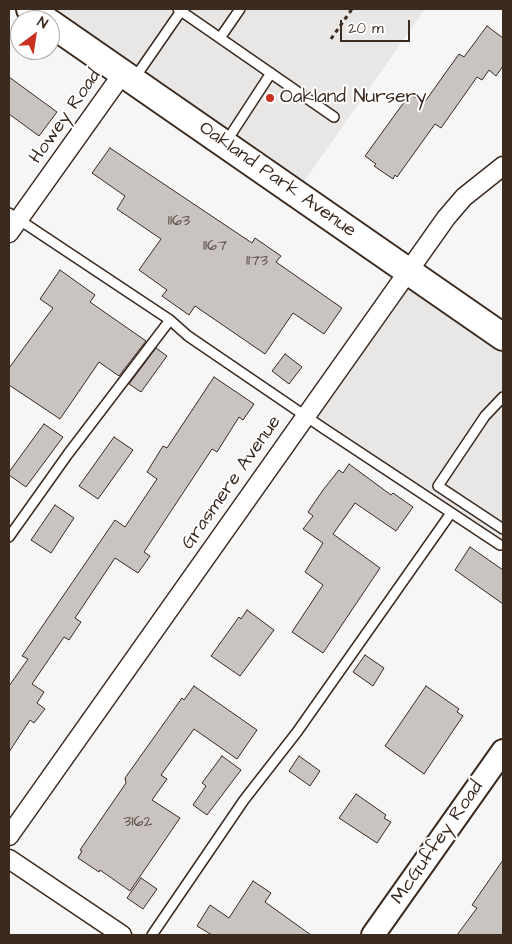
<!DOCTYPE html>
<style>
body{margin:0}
#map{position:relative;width:512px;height:944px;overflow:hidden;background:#f7f6f6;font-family:"Architects Daughter",sans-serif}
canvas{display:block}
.frame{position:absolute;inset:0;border:10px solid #3b2a1e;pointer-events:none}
.north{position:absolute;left:10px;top:10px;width:50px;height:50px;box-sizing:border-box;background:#fff;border:1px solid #b1aaa5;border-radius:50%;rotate:31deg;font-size:14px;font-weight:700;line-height:20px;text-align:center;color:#3b2a1e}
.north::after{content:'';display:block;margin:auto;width:18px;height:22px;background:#c8321e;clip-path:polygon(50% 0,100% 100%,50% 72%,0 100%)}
.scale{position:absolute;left:340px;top:20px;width:70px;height:22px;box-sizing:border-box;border:2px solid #3b2a1e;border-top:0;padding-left:6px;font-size:15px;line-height:18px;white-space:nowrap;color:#3b2a1e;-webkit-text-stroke:4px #fff;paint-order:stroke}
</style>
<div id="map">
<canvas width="512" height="944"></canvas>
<div class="frame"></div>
<div class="north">N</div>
<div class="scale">20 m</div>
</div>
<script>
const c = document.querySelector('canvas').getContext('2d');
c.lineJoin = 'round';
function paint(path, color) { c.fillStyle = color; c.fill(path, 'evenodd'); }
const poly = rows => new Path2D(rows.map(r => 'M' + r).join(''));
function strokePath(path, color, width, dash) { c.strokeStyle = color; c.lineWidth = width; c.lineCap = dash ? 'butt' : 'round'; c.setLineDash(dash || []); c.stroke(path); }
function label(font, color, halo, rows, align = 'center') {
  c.font = font + ' "Architects Daughter",sans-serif'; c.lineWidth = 4; c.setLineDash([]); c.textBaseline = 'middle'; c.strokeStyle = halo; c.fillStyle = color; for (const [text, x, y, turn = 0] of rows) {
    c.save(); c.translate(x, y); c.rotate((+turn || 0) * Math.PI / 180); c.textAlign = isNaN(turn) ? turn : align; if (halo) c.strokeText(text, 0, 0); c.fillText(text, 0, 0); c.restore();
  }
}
const built = poly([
 [53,9,425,9,300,187],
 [407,268,503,336,503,551,306,412]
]);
const building = poly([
 [487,26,503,38,503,66,496,76,489,70,482,80,477,77,441,128,435,124,397,177,395,175,393,179,374,166,376,164,365,156,410,94,424,103,459,54,464,57,487,26],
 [9,77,57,112,39,136,9,114,9,77],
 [110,148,252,243,255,238,281,256,276,262,342,308,324,334,293,313,265,354,195,306,189,315,162,296,167,290,139,270,161,239,117,209,125,196,92,173,110,148],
 [60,270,95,295,90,302,146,341,119,376,99,362,60,419,9,385,9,368,53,308,40,299,60,270],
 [156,348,167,356,141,392,129,384,156,348],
 [285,354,302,367,289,384,272,371,285,354],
 [214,377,254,404,243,420,239,417,217,452,212,449,144,552,150,556,138,573,115,558,75,618,81,622,69,640,64,637,32,684,44,692,37,703,45,709,34,723,30,720,9,752,9,686,28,659,22,656,115,520,125,527,157,479,147,472,163,446,167,448,214,377],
 [44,424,63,437,26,487,9,475,9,472,44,424],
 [114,437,133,450,98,499,79,486,114,437],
 [349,464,391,495,393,493,413,507,396,531,355,503,333,534,380,568,323,653,292,632,323,585,305,572,323,543,303,529,313,516,308,512,323,490,339,470,343,473,349,464],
 [55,505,74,518,51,553,31,540,55,505],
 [470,547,503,570,503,604,455,570,470,547],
 [247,610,274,630,240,676,211,656,239,617,241,619,247,610],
 [365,655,384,668,373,686,353,672,365,655],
 [194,686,257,730,237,759,194,729,161,775,167,779,152,800,180,818,130,891,100,870,99,872,78,858,82,851,80,850,126,783,125,778,182,698,184,700,194,686],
 [426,686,459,709,457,712,463,716,424,774,385,746,426,686],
 [222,756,241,770,207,815,193,805,206,786,202,783,222,756],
 [299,756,320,771,310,786,289,771,299,756],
 [356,794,386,815,384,818,391,822,377,843,339,818,356,794],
 [503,860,503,935,457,935,477,908,472,905,503,860],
 [141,878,157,889,143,909,127,898,141,878],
 [253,881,271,893,265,902,311,935,212,935,197,926,210,905,229,918,253,881]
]);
const path = poly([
 [331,39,352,9]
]);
const service = poly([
 [178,9,334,117],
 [220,38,240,9],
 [134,79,181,11],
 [226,142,271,73],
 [9,213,170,320,188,336,323,428,500,545],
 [503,397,485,416,438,486,503,529],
 [9,537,68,454,170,320],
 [152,935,244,800,297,732,451,513]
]);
const minor = poly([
 [9,233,123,73],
 [9,836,446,218,464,197,503,166],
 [9,859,122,935]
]);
const tertiary = poly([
 [373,935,503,751]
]);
const secondary = poly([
 [30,9,46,20],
 [50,23,503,337]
]);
const markers = [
 [270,98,5,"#c8321e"]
];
const numberNames = [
 ["1163",179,222],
 ["1167",215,247],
 ["1173",257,262],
 ["3162",138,823]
];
const poiNames = [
 ["Oakland Nursery",280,98]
];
const streetNames = [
 ["Howey Road",66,117,-55],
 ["Oakland Park Avenue",277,180,35],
 ["Grasmere Avenue",232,483,-55],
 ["McGuffey Road",438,843,-55]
];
paint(built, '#e9e7e6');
paint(building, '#c9c3c1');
strokePath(building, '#3b2a1e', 1);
strokePath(service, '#3b2a1e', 12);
strokePath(minor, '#3b2a1e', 21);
strokePath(tertiary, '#3b2a1e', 26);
strokePath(secondary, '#3b2a1e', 30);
strokePath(path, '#3b2a1e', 3, [4, 4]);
strokePath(service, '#fff', 9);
strokePath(minor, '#fff', 18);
strokePath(tertiary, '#fff', 22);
strokePath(secondary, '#fff', 26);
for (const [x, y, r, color] of markers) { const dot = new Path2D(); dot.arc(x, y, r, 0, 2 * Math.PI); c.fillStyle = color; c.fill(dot); strokePath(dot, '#fff', 2); }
label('16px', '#5e5047', null, numberNames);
label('19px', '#3b2a1e', '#fff', poiNames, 'left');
label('19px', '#3b2a1e', '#fff', streetNames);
</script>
